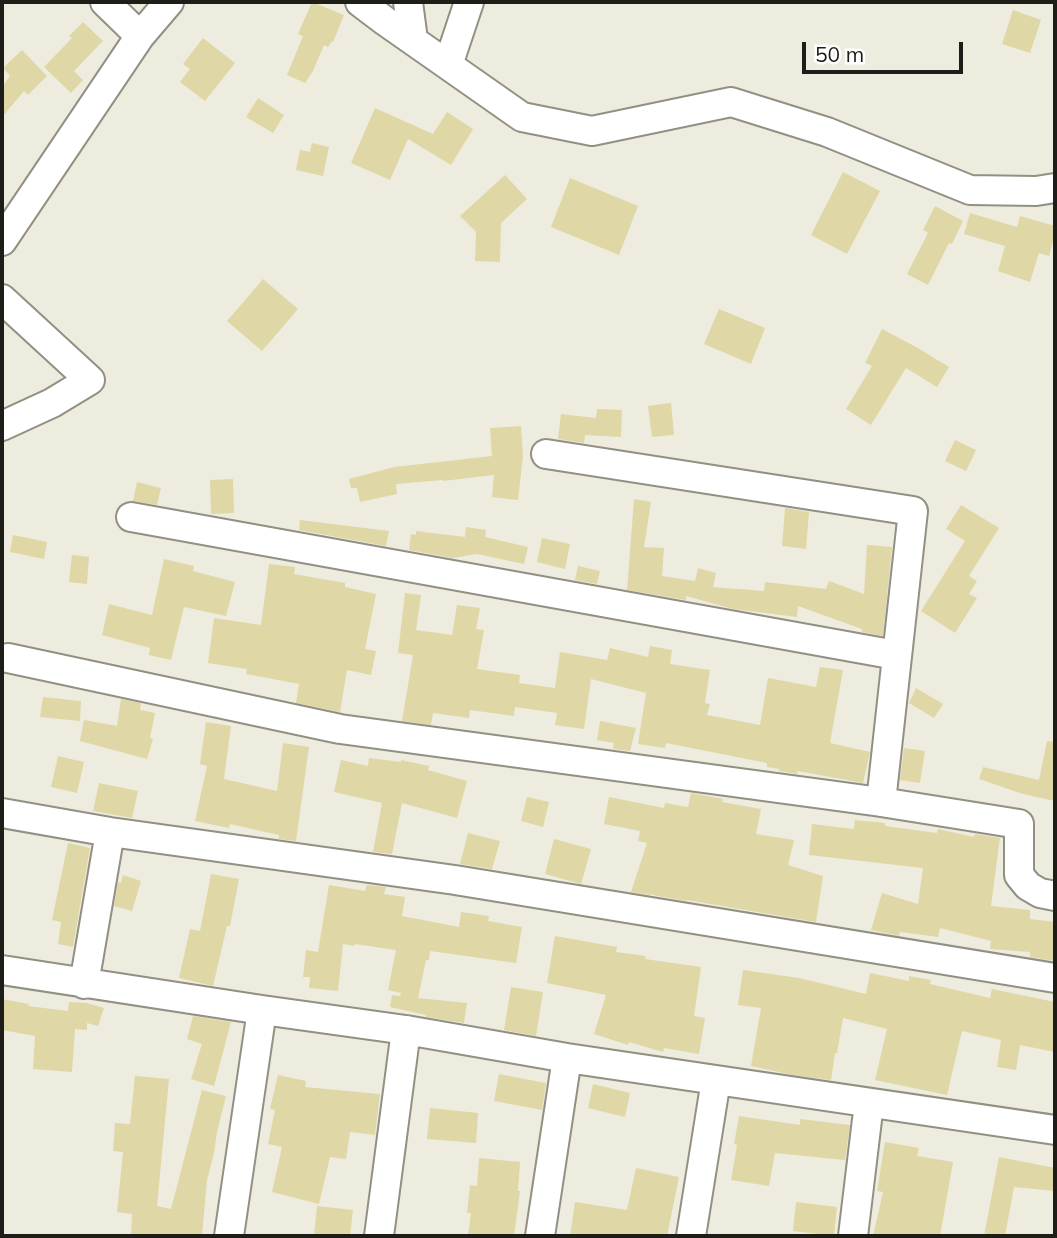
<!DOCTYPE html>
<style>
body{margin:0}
#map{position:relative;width:1057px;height:1238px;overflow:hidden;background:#eeecde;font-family:Mulish,sans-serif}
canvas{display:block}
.frame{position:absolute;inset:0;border:4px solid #1e1d18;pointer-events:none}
.scale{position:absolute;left:802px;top:42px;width:161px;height:32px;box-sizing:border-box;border:4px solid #1e1d18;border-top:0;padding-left:9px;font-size:21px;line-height:24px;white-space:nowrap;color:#1e1d18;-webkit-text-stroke:5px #fff;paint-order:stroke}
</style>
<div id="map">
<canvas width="1057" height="1238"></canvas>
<div class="frame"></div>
<div class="scale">50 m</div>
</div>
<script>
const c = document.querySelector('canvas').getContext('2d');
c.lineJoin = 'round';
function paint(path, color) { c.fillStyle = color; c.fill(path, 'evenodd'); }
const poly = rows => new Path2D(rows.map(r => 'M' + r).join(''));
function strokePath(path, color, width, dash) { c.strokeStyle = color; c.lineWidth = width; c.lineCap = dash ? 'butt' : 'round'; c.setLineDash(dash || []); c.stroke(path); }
const building = poly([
 [312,2,344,15,333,42,332,41,328,47,324,45,313,71,305,83,287,75,303,36,298,34],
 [1013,10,1041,20,1030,53,1002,44],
 [83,22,103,41,74,71,83,80,71,93,44,67,72,38,69,36],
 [203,38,235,63,205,101,180,82,190,69,183,64],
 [22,50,47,76,28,95,24,91,2,117,2,87,10,76,3,68],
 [258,98,284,115,273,133,246,117],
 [375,108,433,134,447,112,473,129,451,165,408,139,390,180,351,163],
 [312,143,329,147,323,176,296,170,300,150,310,152],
 [843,172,880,191,847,254,811,235],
 [505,175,527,199,501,223,500,262,475,261,476,232,460,216],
 [570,178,638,206,619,255,551,227],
 [935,206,963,221,952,244,949,243,928,285,907,274,928,233,923,230],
 [970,213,1017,227,1020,216,1055,226,1055,234,1049,256,1039,253,1030,282,998,271,1005,246,964,234],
 [263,279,298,309,262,351,227,321],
 [719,309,765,328,751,364,704,344],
 [882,329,916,347,949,367,937,387,906,368,871,425,846,409,872,366,865,363],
 [671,403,674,435,652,437,648,406],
 [597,409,622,410,621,437,585,435,584,443,558,439,561,414,596,418],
 [521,426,523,456,518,500,492,497,494,475,443,481,443,480,396,484,397,494,360,502,357,488,351,488,349,479,394,467,492,456,490,428],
 [955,440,976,450,966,471,945,461],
 [233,479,234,513,211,514,210,480],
 [137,482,161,488,157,505,133,501],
 [634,499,651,502,644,547,664,548,662,576,695,581,698,568,716,573,713,587,764,591,765,582,826,589,829,581,864,594,867,545,892,547,883,636,862,632,862,629,798,606,797,617,733,609,686,596,686,600,627,590],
 [961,505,999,528,969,576,977,581,969,594,977,598,955,633,921,611,965,541,946,529],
 [785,508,809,512,806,549,782,546],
 [300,520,389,531,386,546,299,530],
 [466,527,486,530,485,537,528,547,524,564,477,554,453,558,409,550,411,534,416,535,416,531,465,537],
 [13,535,47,542,44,559,10,552],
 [542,538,570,544,565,569,537,562],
 [72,555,89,557,87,584,69,582],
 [164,559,194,566,193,571,235,582,226,616,184,607,171,660,149,655,150,648,102,635,109,604,152,615],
 [269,564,295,567,294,574,345,583,345,587,376,594,365,649,376,651,371,675,347,670,340,712,296,703,299,684,246,674,247,669,208,663,214,618,261,625],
 [578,566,600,571,597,584,575,580],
 [405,593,421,595,416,630,452,635,457,605,480,608,476,629,484,630,477,669,520,675,519,683,555,688,560,652,607,660,610,648,648,657,650,646,672,650,670,664,710,670,705,703,710,704,707,715,760,725,768,678,816,687,820,667,843,670,830,743,870,752,863,783,798,771,797,774,779,771,779,769,767,767,767,763,666,743,665,748,638,744,646,693,591,679,584,729,555,725,557,713,515,707,514,716,470,710,469,718,433,713,431,725,402,721,413,655,398,653],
 [916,688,943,704,934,718,909,703],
 [43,697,81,701,80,721,40,717],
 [121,699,141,703,140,710,155,713,150,738,153,739,147,759,80,741,84,720,117,726],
 [600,721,636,728,630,751,613,749,614,743,597,740],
 [206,722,231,726,224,779,277,791,283,743,309,747,296,841,279,839,279,835,230,824,229,828,195,821,207,766,200,764],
 [1047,741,1055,742,1055,801,1023,794,979,779,983,767,1039,780],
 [904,748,925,751,920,783,900,780],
 [58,756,84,762,77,793,51,787],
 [369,758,401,762,401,760,429,766,428,770,467,781,457,818,402,803,392,854,373,852,382,803,334,792,341,760,368,766],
 [99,783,138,791,132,818,93,811],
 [691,793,723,799,722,802,761,809,756,834,794,840,788,865,823,876,816,922,687,900,687,901,658,896,651,894,650,895,631,892,647,843,638,841,640,831,604,824,609,797,664,808,665,803,688,807],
 [527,797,549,802,543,827,521,821],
 [855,820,885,823,885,826,937,833,938,829,974,837,975,834,1000,838,991,906,1030,910,1030,919,1055,922,1055,961,1030,957,1030,952,990,949,991,941,940,928,938,937,900,932,899,936,871,930,882,893,918,904,923,868,809,855,812,824,854,829],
 [468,833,500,841,492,869,460,864],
 [554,839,591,849,581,884,545,874],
 [68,843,90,848,73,947,58,944,61,922,52,920],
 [211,874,239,879,230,926,227,926,213,986,179,978,190,929,200,931],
 [123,875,141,881,132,911,114,906,118,882,121,883],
 [329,885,365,891,367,885,386,887,384,894,405,897,402,916,459,927,461,912,489,916,488,921,522,927,516,963,430,951,429,960,426,960,418,998,467,1003,464,1023,426,1017,426,1015,390,1007,392,995,400,996,401,993,388,990,396,950,355,944,354,946,343,944,338,991,309,988,310,977,303,977,306,950,318,952],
 [555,936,617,947,616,952,646,956,645,959,701,967,694,1016,705,1018,699,1054,664,1048,663,1052,629,1042,628,1045,594,1034,606,995,547,983],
 [743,970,799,978,866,994,870,973,909,981,909,976,931,980,930,984,990,998,992,989,1055,1002,1055,1052,1020,1045,1016,1070,997,1067,1001,1040,962,1031,947,1095,875,1080,887,1029,843,1018,837,1053,835,1053,831,1080,793,1075,751,1066,761,1008,738,1005],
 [511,987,543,992,536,1036,504,1030],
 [2,999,29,1004,28,1006,68,1011,69,1002,87,1003,104,1008,98,1026,87,1023,87,1030,75,1029,72,1072,33,1069,35,1036,2,1030],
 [193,1016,231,1022,214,1086,191,1079,202,1044,187,1039],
 [499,1074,546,1083,542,1110,494,1101],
 [278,1075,306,1081,305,1087,380,1094,375,1135,350,1132,346,1159,330,1157,319,1204,272,1192,282,1147,268,1144,275,1110,270,1109],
 [135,1076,169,1079,157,1206,171,1209,202,1090,226,1096,217,1132,214,1153,207,1180,202,1236,131,1236,132,1214,117,1212,123,1152,113,1151,115,1123,130,1124],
 [593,1084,630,1093,625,1117,588,1108],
 [430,1108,478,1113,476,1143,427,1139],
 [739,1116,800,1125,800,1119,850,1125,845,1160,775,1153,769,1186,731,1180,737,1145,734,1144],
 [885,1142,919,1148,917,1156,953,1162,940,1236,873,1236,883,1192,877,1191],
 [999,1157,1055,1168,1055,1191,1014,1187,1005,1236,984,1236],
 [479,1158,520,1162,518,1191,520,1191,514,1236,468,1236,471,1213,467,1213,470,1185,477,1186],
 [636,1168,679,1177,667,1236,570,1236,575,1202,627,1210],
 [796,1202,837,1207,834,1236,793,1231],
 [317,1206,353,1210,350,1236,314,1236]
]);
const minor = poly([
 [360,2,385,21,522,117,592,131,731,102,827,132,970,190,1036,191,1055,188],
 [408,2,413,40],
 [140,36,169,2],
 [448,65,469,2],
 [2,241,140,36,105,2],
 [2,299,90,380,52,403,2,426],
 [546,454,913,511,881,802],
 [131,517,896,655],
 [8,658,340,729,881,802,1019,824,1019,875,1028,886,1040,893,1055,896],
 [2,813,110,832,455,880,1055,978],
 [2,970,262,1010,406,1030,567,1058,1055,1130],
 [84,984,110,832],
 [229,1236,262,1010],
 [379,1236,406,1030],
 [540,1236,567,1058],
 [691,1236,716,1080],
 [853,1236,869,1103]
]);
paint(building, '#dfd7a6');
strokePath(minor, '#929083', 32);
strokePath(minor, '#fff', 28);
</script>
